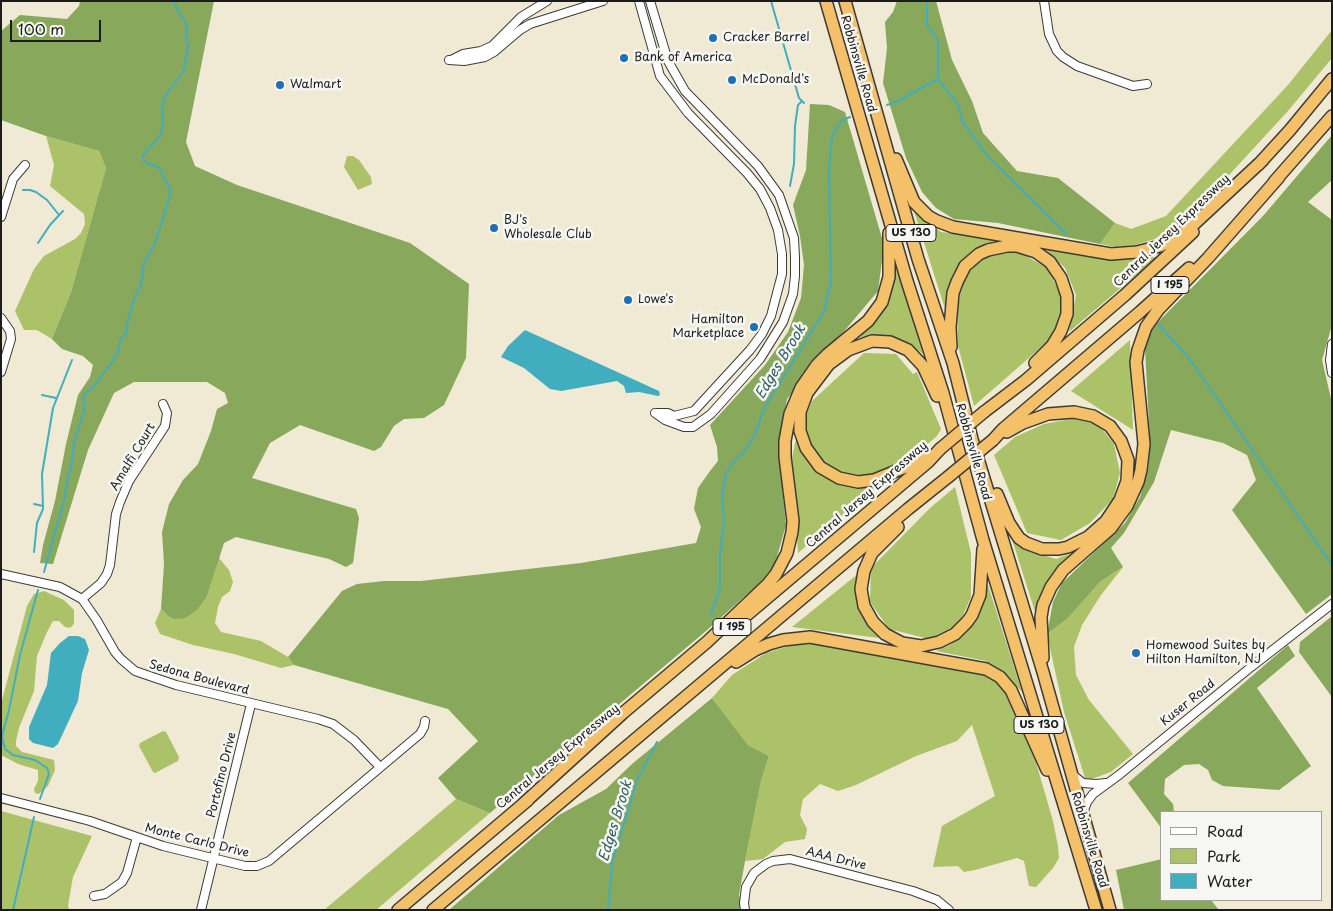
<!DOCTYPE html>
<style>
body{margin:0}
#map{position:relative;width:1333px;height:911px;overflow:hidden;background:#f0e9d4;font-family:"Playpen Sans",sans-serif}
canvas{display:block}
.frame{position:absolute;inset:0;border:2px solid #1c1c1c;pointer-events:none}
.legend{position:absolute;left:1160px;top:811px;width:162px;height:90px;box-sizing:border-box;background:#f6f6f2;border:1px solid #9f9f9c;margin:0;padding:6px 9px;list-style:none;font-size:15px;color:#1c1c1c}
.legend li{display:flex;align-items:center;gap:10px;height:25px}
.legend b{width:25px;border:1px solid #9f9f9c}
.scale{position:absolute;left:10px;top:20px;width:91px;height:22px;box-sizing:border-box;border:2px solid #1c1c1c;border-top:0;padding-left:6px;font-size:15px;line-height:18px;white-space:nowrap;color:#1c1c1c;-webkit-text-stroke:4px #f6f6f2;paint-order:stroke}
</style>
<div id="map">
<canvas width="1333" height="911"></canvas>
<div class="frame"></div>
<ul class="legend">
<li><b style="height:6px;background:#fff"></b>Road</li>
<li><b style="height:14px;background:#abc268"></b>Park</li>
<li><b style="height:14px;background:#41aebf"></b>Water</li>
</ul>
<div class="scale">100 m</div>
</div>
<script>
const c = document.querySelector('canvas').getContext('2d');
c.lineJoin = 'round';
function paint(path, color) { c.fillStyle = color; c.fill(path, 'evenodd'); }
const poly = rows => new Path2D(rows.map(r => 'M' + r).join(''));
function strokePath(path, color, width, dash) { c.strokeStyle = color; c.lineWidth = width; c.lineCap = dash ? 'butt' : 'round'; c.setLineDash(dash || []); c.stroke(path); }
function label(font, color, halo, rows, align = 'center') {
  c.font = font + ' "Playpen Sans",sans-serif'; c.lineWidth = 5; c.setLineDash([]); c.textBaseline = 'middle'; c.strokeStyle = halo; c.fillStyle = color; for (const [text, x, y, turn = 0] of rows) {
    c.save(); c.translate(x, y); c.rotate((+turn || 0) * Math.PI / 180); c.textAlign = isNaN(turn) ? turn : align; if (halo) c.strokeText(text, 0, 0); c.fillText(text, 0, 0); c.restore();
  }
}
const green = poly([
 [1332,30,1332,58,1288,111,1206,200,1175,228,1155,239,1135,245,1116,247,1100,244,1115,223,1131,229,1166,216,1288,85],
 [46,136,99,151,106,168,71,292,52,339,37,330,24,330,15,311,34,269,44,256,75,239,81,233,85,224,84,214,50,186,54,165],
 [347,156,353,156,359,160,371,177,372,184,358,190,344,167],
 [914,211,941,232,1001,239,974,252,946,312],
 [1041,245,1113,259,1157,257,1069,332,1076,295,1065,268],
 [1013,249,1046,267,1062,296,1063,315,1047,342,974,406,958,346,957,308,964,277,983,258],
 [897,267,923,354,908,343,886,335,858,340,888,301],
 [1130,340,1133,430,1071,391],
 [864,353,896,354,913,374,917,372,941,429,937,436,918,452,901,463,899,468,798,553,792,458,795,443,812,401],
 [1076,418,1099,425,1114,444,1120,473,1113,499,1090,523,1061,540,1027,533,994,455,1015,437,1044,424],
 [955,487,971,553,971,597,959,624,929,639,889,629,870,602,871,568,930,508],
 [1011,536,1030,551,1056,559,1085,548,1055,573,1037,618],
 [219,558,229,570,233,582,230,591,222,597,218,607,215,623,221,632,261,641,288,657,294,665,281,668,234,654,193,645,160,634,155,623,161,609,167,615,207,596],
 [1123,567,1101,595,1082,625,1074,647,1076,675,1089,700,1133,754,1111,772,1086,781,1064,712,1047,634,1067,619,1101,581],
 [859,573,864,617,879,638,792,627],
 [987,582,1022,692,1007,676,986,661,936,651,950,645,979,616],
 [44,591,64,600,74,610,74,624,70,628,65,627,59,621,53,621,47,632,37,656,34,691,19,728,16,741,16,746,22,752,54,760,55,770,48,786,39,794,35,793,34,789,38,781,38,770,18,764,1,755,1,704,27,606,34,594],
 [802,642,987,674,999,683,1013,706,1035,759,1053,821,1058,846,1059,858,1053,868,1036,887,1029,886,1024,861,1017,858,975,870,964,872,958,866,933,867,942,826,995,796,972,725,957,741,916,756,856,785,838,791,820,784,803,799,800,815,807,829,805,839,785,842,763,859,745,861,761,781,769,756,748,745,712,698,732,675,766,653],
 [163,731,166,732,179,757,178,761,155,773,153,772,139,746,140,743],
 [456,799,490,813,376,910,324,910],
 [1,811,92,836,73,877,68,905,69,910,1,910]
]);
const forest = poly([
 [80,1,214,1,186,142,195,166,237,185,410,243,469,284,466,358,444,405,424,418,404,419,394,426,381,447,374,451,300,425,270,443,252,478,356,509,359,518,353,563,346,567,329,559,236,537,224,543,207,596,197,610,185,618,174,619,167,615,161,609,164,564,162,532,169,504,183,480,198,464,211,431,217,409,228,403,225,393,207,382,134,382,114,393,88,450,53,564,40,563,43,545,55,501,66,444,78,395,90,377,93,365,83,356,62,349,52,339,71,292,106,168,99,151,46,136,1,120,1,31,20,15,67,19,79,6],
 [897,1,936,1,952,60,972,101,983,133,1017,171,1058,178,1115,223,1100,244,998,223,954,219,936,208,922,192,906,158,883,83,887,48,885,22,893,12],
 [810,104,829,105,845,112,884,245,878,291,787,399,778,446,786,525,773,571,706,631,490,813,456,799,438,778,478,741,448,709,294,665,288,657,342,591,357,584,384,581,421,581,581,563,696,543,701,527,694,509,698,488,710,471,718,461,717,447,710,425,765,365,788,332,801,298,804,265,800,236,793,205,806,170],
 [1332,135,1332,180,1308,202,1332,220,1332,325,1322,360,1332,403,1332,594,1306,614,1232,510,1256,480,1247,455,1223,443,1171,430,1154,482,1124,533,1111,548,1123,567,1101,581,1067,619,1047,634,1053,602,1062,583,1125,523,1140,497,1148,471,1150,442,1145,349,1153,327,1263,216],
 [1332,616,1332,697,1299,652,1300,642],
 [1288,645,1295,656,1257,688,1311,766,1279,790,1223,786,1212,780,1208,770,1199,764,1184,765,1165,779,1164,794,1173,804,1174,812,1162,812,1162,829,1128,783],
 [712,698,748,745,769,756,761,781,745,861,739,895,742,910,449,910,559,815,606,789,632,764],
 [1162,859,1162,900,1211,900,1219,910,1124,910,1116,870]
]);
const water = poly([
 [525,330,659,391,660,395,658,396,639,392,626,393,624,386,617,381,561,391,550,389,524,368,501,357,508,346],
 [69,636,78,636,85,639,89,650,82,673,78,701,58,744,53,748,33,743,29,739,29,727,47,685,51,653,60,643]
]);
const stream = poly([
 [771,1,799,98,804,103],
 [927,1,927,25,938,40,938,79],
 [938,79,959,106,962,121,988,157,1067,234],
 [887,105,898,101,938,79],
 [790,186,794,164,795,126,798,105,801,102],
 [23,190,30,190,36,192,47,200,59,215],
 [38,243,50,225,63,211],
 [1158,324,1189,358,1332,565],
 [42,395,56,398],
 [34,504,43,506],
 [34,552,37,523,43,509,42,474,53,408,72,360],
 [44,572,64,501,68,477,72,463,74,443,83,415,85,404,83,397,86,392,93,387,113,361,119,348,120,339,126,334,128,320,135,296,141,285,144,263,154,246,170,196,170,188,159,168,146,162,143,160,143,156,147,150,160,137,163,124,162,106,165,96,184,71,188,45,186,39,187,26,173,1],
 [38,590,20,655,9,710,2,736,5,749,13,755,35,760,47,768,49,774,40,799],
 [710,616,720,588,720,553,724,523,722,496,726,473,734,461,745,451,754,436,765,407,824,311,831,281,829,172,832,136,841,121,850,117],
 [13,910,34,817],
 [608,910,612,863,637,780,657,742]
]);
const minor = poly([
 [639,1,660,76,688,113,747,173,760,189,770,208,778,230,782,254,782,274,771,316,762,334,750,350,694,411,674,416,668,413,655,413],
 [650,1,668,61,685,91,758,166,779,195,794,238,795,257,795,276,793,294,783,322,760,359,711,414,693,427,684,427,665,420,655,413],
 [1044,1,1049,34,1057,51,1063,57,1077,66,1133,86,1147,84],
 [453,59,463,54,481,51,492,46,521,17,547,1],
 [449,60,464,61,485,57,494,52,520,30,530,24,603,1],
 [1,217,13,179,25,165],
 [1,318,10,331,11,339,1,372],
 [1332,344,1330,360,1332,373],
 [1,574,60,587,82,599,96,619,115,652,121,659,135,671,176,685,318,719,333,724,354,740,380,767],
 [82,599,101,583,107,574,110,565,116,514,120,502,129,481,165,426,167,413,163,404],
 [1073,775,1083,783,1096,784,1106,783],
 [1,798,90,821,163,846,245,866,257,866,269,861,420,734,424,727,425,721],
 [1083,813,1087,802,1093,794,1119,775,1251,667,1332,604],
 [94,896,105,894,122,882,127,873,137,837],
 [201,910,251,704],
 [745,910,744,903,746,887,754,873,766,864,773,861,790,859,913,891,937,900,949,910]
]);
const highway = poly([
 [826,1,907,281,943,393,983,540,1096,910],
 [845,1,918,259,953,363,972,439,1043,672,1110,910],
 [896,159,914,202,928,216,937,221,953,227,1111,254,1137,252,1160,246,1172,240,1193,225,1263,160],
 [1258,165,1290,130,1332,79],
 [1274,182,1332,116],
 [951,347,950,327,953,293,957,282,965,266,979,254,988,250,1007,246,1017,246,1036,252,1050,262,1061,278,1067,296,1067,314,1061,331,1052,346,1035,363],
 [984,412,1026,380,1125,295,1193,232],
 [993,440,1003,429,1140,312,1189,268],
 [928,456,913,464,874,480,858,482,839,478,820,467,806,448,800,431,800,412,807,393,829,364,848,350,872,341,890,342,908,350,923,366,937,396],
 [997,494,1009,523,1019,538,1026,543,1042,549,1059,549,1068,547,1088,537,1106,521,1120,500,1127,481,1128,460,1121,441,1110,426,1093,416,1074,412,1048,414,1023,423,1007,432],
 [898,527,872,553,864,571,861,589,864,606,873,622,885,634,902,643,921,646,939,642,955,634,967,622,972,615,980,595,983,549],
 [735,625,928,462,940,449],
 [1043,658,1041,617,1043,605,1051,587,1063,570,1111,528,1127,506,1138,482,1141,470,1144,444,1136,362,1138,350,1146,327,1158,310,1208,258,1279,177],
 [736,662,755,650,769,644,783,640,810,637,986,669,1000,677,1011,690,1047,770],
 [523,804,623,713,707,642,768,584,776,574,787,553,792,532,793,521,785,457,785,441,790,414,801,388,817,365,828,354,868,321,882,302,889,277,889,233],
 [398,910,528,800],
 [433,910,908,509,948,477]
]);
const highwayBridge = poly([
 [940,449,984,412],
 [948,477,993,440]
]);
const markers = [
 [713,38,5,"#1f6fb2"],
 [624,58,5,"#1f6fb2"],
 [732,80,5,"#1f6fb2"],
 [280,85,5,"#1f6fb2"],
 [494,228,5,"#1f6fb2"],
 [628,300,5,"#1f6fb2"],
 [754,327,5,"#1f6fb2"],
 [1136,653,5,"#1f6fb2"]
];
const shields = [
 [911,233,50],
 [1170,285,38],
 [732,627,38],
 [1039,725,50]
];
const shieldNames = [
 ["US 130",911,233],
 ["I 195",1170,285],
 ["I 195",732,627],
 ["US 130",1039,725]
];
const poiNames = [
 ["Cracker Barrel",723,38],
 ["Bank of America",634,58],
 ["McDonald's",742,80],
 ["Walmart",290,85],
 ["BJ's",504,221],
 ["Wholesale Club",504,235],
 ["Lowe's",638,300],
 ["Hamilton",744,320,"right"],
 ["Marketplace",744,334,"right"],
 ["Homewood Suites by",1146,646],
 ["Hilton Hamilton, NJ",1146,660]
];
const streetNames = [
 ["Robbinsville Road",858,64,74],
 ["Central Jersey Expressway",1172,231,-44],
 ["Robbinsville Road",973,452,74],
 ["Amalfi Court",133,457,-59],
 ["Central Jersey Expressway",867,495,-41],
 ["Sedona Boulevard",199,678,15],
 ["Kuser Road",1188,703,-39],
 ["Central Jersey Expressway",558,757,-40],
 ["Portofino Drive",222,775,-76],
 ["Robbinsville Road",1089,840,73],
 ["Monte Carlo Drive",197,841,14],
 ["AAA Drive",836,859,14]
];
const waterNames = [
 ["Edges Brook",781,362,-59],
 ["Edges Brook",616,821,-73]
];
paint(green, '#abc268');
paint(forest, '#88a85c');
paint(water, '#41aebf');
strokePath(stream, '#41aebf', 2);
strokePath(minor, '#3c3b38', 10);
strokePath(highway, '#3c3b38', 14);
strokePath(minor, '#fff', 8);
strokePath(highway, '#f4c16a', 11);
strokePath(highwayBridge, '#3c3b38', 14, []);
strokePath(highwayBridge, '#f4c16a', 11);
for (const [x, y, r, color] of markers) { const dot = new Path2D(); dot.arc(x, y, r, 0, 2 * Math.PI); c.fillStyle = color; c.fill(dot); strokePath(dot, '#f6f6f2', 2); }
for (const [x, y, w] of shields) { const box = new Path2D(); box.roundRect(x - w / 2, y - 8.5, w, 17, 4); c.fillStyle = '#f6f6f2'; c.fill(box); strokePath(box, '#1c1c1c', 1); }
label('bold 11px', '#1c1c1c', null, shieldNames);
label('12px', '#1c1c1c', '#f6f6f2', poiNames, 'left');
label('12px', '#1c1c1c', '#f6f6f2', streetNames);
label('italic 14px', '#2d5e65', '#f6f6f2', waterNames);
</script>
